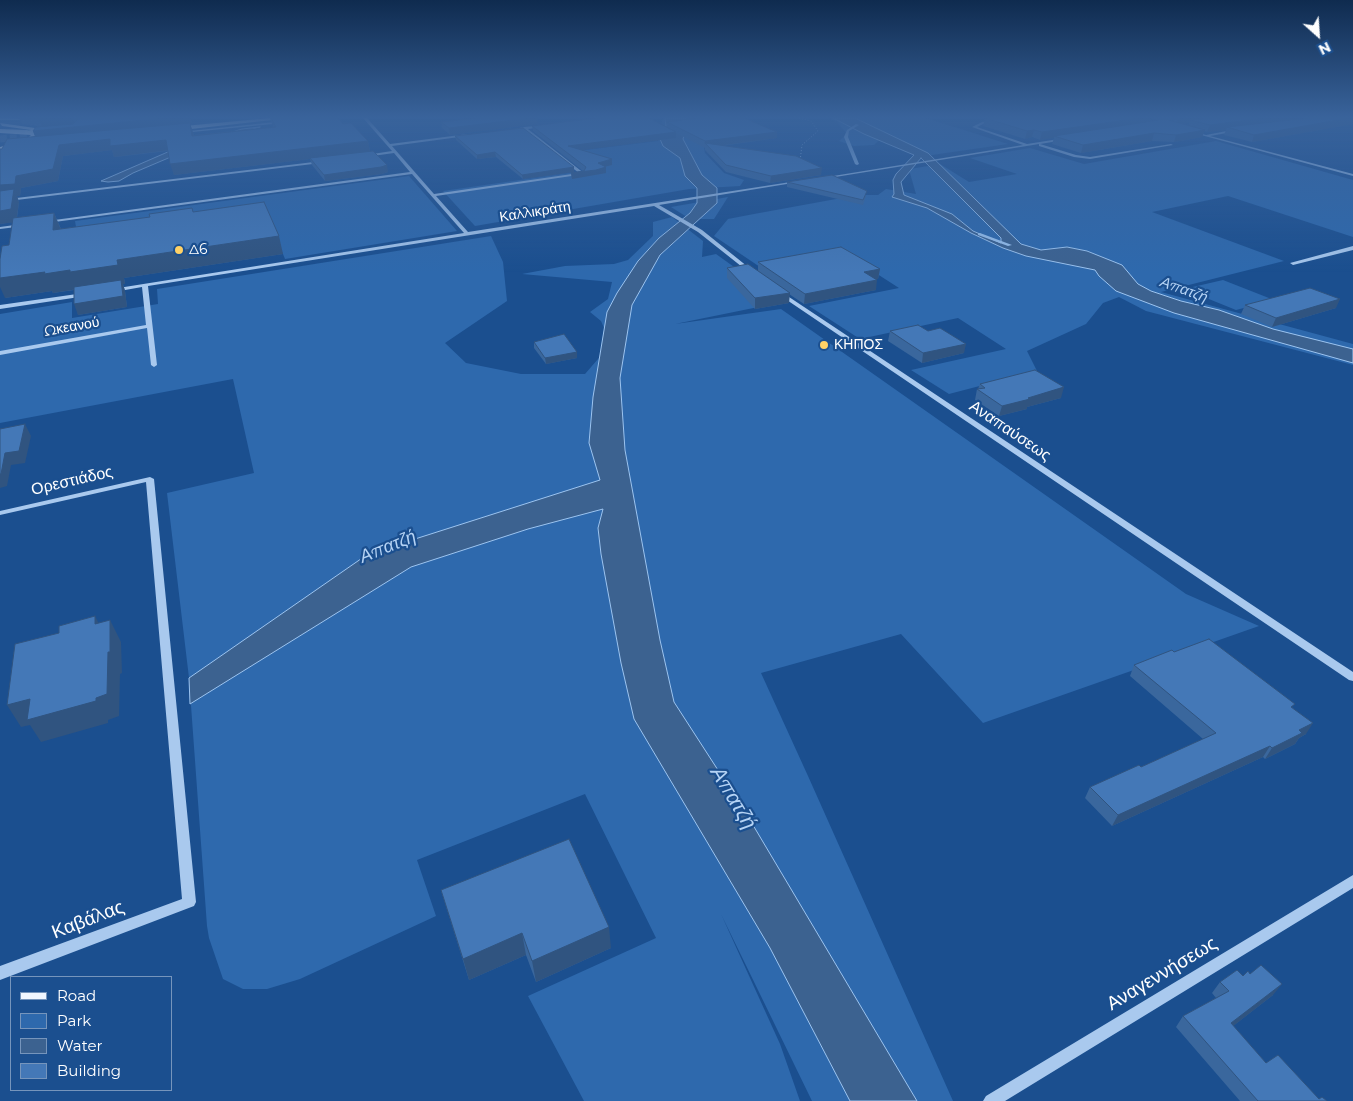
<!DOCTYPE html>
<meta charset="utf-8">
<style>
body{margin:0}
#map{position:relative;width:1353px;height:1101px;overflow:hidden;background:#1b4f8f;font-family:Montserrat,sans-serif}
canvas{display:block}
.legend{position:absolute;left:10px;top:976px;width:162px;height:115px;box-sizing:border-box;background:#1b4f8f;border:1px solid #7695bc;margin:0;padding:6px 9px;list-style:none;font-size:15px;color:#fff}
.legend li{display:flex;align-items:center;gap:10px;height:25px}
.legend b{width:25px;border:1px solid #7695bc}
.north{position:absolute;left:1293px;top:10px;width:50px;height:50px;-webkit-text-stroke:4px #1b4f8f;paint-order:stroke;rotate:154deg;font-size:14px;font-weight:700;line-height:20px;text-align:center;color:#fff}
.north::after{content:'';display:block;margin:auto;width:18px;height:22px;background:#fff;clip-path:polygon(50% 0,100% 100%,50% 72%,0 100%)}
</style>
<div id="map">
<canvas width="1353" height="1101"></canvas>
<ul class="legend">
<li><b style="height:6px;background:#f0f6ff"></b>Road</li>
<li><b style="height:14px;background:#2e69ad"></b>Park</li>
<li><b style="height:14px;background:#3c6290"></b>Water</li>
<li><b style="height:14px;background:#4478b7"></b>Building</li>
</ul>
<div class="north">N</div>
</div>
<script>
const c = document.querySelector('canvas').getContext('2d');
c.lineJoin = 'round';
function paint(path, color) { c.fillStyle = color; c.fill(path, 'evenodd'); }
const poly = rows => new Path2D(rows.map(r => 'M' + r).join(''));
function strokePath(path, color, width, dash) { c.strokeStyle = color; c.lineWidth = width; c.lineCap = dash ? 'butt' : 'round'; c.setLineDash(dash || []); c.stroke(path); }
function label(font, color, halo, rows, align = 'center') {
  c.font = font + ' Montserrat,sans-serif'; c.lineWidth = 4.5; c.setLineDash([]); c.textBaseline = 'middle'; c.strokeStyle = halo; c.fillStyle = color; for (const [text, x, y, turn = 0] of rows) {
    c.save(); c.translate(x, y); c.rotate((+turn || 0) * Math.PI / 180); c.textAlign = isNaN(turn) ? turn : align; if (halo) c.strokeText(text, 0, 0); c.fillText(text, 0, 0); c.restore();
  }
}
const green = poly([
 [663,118,699,118,705,153,724,173,744,180,740,186,689,189,475,226,443,191,597,169,569,152,658,141],
 [829,118,926,118,1008,144,918,157,879,140,874,145,854,146,839,141,847,134,837,122],
 [1216,141,1353,180,1353,237,1228,196,1152,212,1284,261,1161,292,1353,344,1353,365,1146,311,1119,297,1103,303,1086,324,1027,351,1037,371,949,394,911,370,1006,349,958,318,860,339,809,306,899,288,843,252,760,267,714,236,728,219,754,214,858,195,878,195,886,189,916,194,910,173,910,169,940,164,969,182,1017,174,970,158,1030,148,1084,164],
 [409,176,457,231,285,259,267,214,78,238,75,221],
 [728,197,714,219,690,219,671,207],
 [672,217,703,241,702,257,716,254,783,302,675,324,781,309,1186,594,1259,626,983,723,901,634,761,673,808,776,953,1101,812,1101,721,914,780,1044,800,1101,584,1101,528,996,656,938,585,794,417,860,436,916,300,979,267,989,243,989,223,979,209,938,207,926,189,678,167,493,254,473,233,379,0,423,0,314,72,302,72,318,158,304,157,289,491,236,503,262,507,301,445,343,466,363,521,374,585,374,611,344,601,321,590,312,608,299,612,282,522,274,565,266,614,264,628,260,653,236,653,222],
 [1223,280,1274,300,1236,310,1184,289]
]);
const water = poly([
 [665,118,685,118,687,126,683,139,702,175,717,188,717,203,660,255,632,305,620,378,625,450,660,640,674,702,747,815,917,1101,850,1101,770,948,634,719,621,663,601,554,598,528,603,509,528,529,411,567,190,704,189,678,368,554,600,480,589,443,593,397,607,312,617,293,638,261,659,238,690,213,697,203,697,188,685,176,680,158,663,146,660,139,666,126,665,118],
 [833,118,855,118,928,153,1021,244,1041,250,1067,247,1087,251,1122,265,1138,284,1151,291,1181,301,1219,310,1273,329,1353,349,1353,363,1174,313,1116,291,1099,276,1095,270,1026,256,1003,248,971,233,927,208,892,197,894,194,893,180,896,174,914,155,864,134,833,118],
 [921,158,1001,238,1001,243,973,231,952,214,904,195,901,182,921,158],
 [260,127,199,145,133,173,119,181,108,182,101,181,170,151,242,129,260,127]
]);
const stream = poly([
 [856,124,859,125,849,131,848,137,859,164,857,165,855,164,844,137,847,130,856,124],
 [978,233,980,233,1012,245,1008,246,978,235,978,233]
]);
const highwayTunnel = poly([
 [0,139,49,134]
]);
const path = poly([
 [799,118,811,121,818,131,802,145,800,161]
]);
const minor = poly([
 [0,118,31,119,33,120,0,120,0,118],
 [363,118,367,118,390,144,468,134,467,136,392,146,434,194,579,173,524,130,512,131,510,130,524,127,545,125,544,127,528,129,585,174,436,196,468,232,797,181,799,182,659,205,702,230,753,271,753,273,751,274,698,232,654,206,148,286,157,365,154,367,151,365,147,328,0,355,0,351,146,325,142,287,114,292,112,291,112,289,464,233,412,174,47,223,45,222,47,221,410,172,394,153,365,157,366,155,392,151,363,118],
 [284,121,283,123,182,133,180,132,284,121],
 [997,121,997,123,983,124,977,127,1027,144,1065,138,1064,140,1040,144,1076,155,1090,157,1171,144,1173,145,1090,159,1074,157,1039,146,1039,144,823,179,821,178,1023,145,972,127,982,122,997,121],
 [1237,129,1238,131,1210,136,1353,174,1353,176,1190,132,1192,131,1206,135,1237,129],
 [322,161,321,163,0,202,0,200,322,161],
 [22,224,24,225,24,226,0,229,0,227,22,224],
 [1353,246,1353,250,1293,265,1290,263,1353,246],
 [780,291,1353,672,1353,681,1349,680,778,294,777,293,780,291],
 [84,293,87,295,86,296,0,309,0,305,84,293],
 [150,477,154,479,196,902,194,906,0,980,0,966,182,899,146,482,0,515,0,511,150,477],
 [1353,875,1353,888,1005,1101,983,1101,986,1096,1353,875]
]);
const major = poly([
 [0,129,27,130,38,135,30,142,0,151,0,147,26,140,31,135,0,133,0,129]
]);
const highway = poly([
 [270,118,290,118,173,131,170,129,173,127,270,118],
 [0,123,42,129,53,128,56,130,27,134,25,133,25,131,31,130,2,126,0,123]
]);
const wall = poly([
 [19,118,190,118,192,123,190,124,194,135,273,127,270,118,338,118,343,124,368,141,370,151,388,172,382,174,325,181,312,165,310,159,174,175,168,151,114,157,112,150,63,156,58,181,21,188,20,196,17,196,19,202,17,218,54,213,61,229,193,212,283,254,124,278,125,284,123,284,125,291,127,307,78,315,74,290,53,293,52,291,5,298,9,245,13,222,0,224,2,149,35,136,33,131,37,126,22,124],
 [985,118,1297,118,1296,120,1305,119,1300,118,1353,118,1353,124,1252,142,1224,135,1226,130,1207,132,1204,131,1202,137,1174,142,1152,141,1081,153,1052,144,1054,138,1040,140,1032,137,1025,139,983,126],
 [1151,119,1158,120,1150,122],
 [1189,123,1188,126,1182,124],
 [441,122,538,124,450,135,442,128],
 [667,122,777,138,721,146,821,175,770,183,726,172,705,150,705,148,676,133,676,138,581,150,612,159,612,165,605,167,606,167,606,173,572,179,571,173,583,171,533,131,532,126,667,127],
 [455,136,574,167,574,172,523,179,496,157,477,159,456,140],
 [787,182,866,196,863,205,787,187],
 [758,262,880,269,878,279,876,279,876,290,804,304,789,294,789,303,755,309,727,278,727,268,758,271],
 [1245,305,1336,308,1272,327,1241,314],
 [890,331,964,353,922,363,888,341],
 [534,342,577,358,546,364,534,348],
 [980,384,1061,398,1027,407,1027,409,999,416,975,400,977,389,978,389],
 [1174,652,1293,708,1306,734,1299,738,1295,744,1265,759,1263,757,1112,826,1085,798,1090,787,1141,767,1203,739,1130,676,1134,665],
 [441,890,611,948,536,982,526,955,469,980],
 [1243,976,1273,995,1233,1026,1266,1063,1319,1099,1327,1101,1240,1101,1176,1027,1183,1016,1216,998,1212,993,1220,982]
]);
const shadedWall = poly([
 [53,118,73,118,76,124,42,127,39,119],
 [165,118,190,118,192,123,190,124,193,133,195,146,192,136,36,139,33,131],
 [532,118,537,118,538,124,450,135,449,128],
 [1140,118,1151,118,1150,123,1054,136,1054,138,1040,140,1042,132],
 [1179,118,1221,118,1190,120,1189,123,1177,125],
 [1264,118,1297,118,1296,121,1227,127,1226,130,1207,132,1210,125],
 [1349,118,1353,118,1353,124,1252,142,1254,135],
 [1034,130,1032,137,1025,139,1027,131],
 [1205,130,1202,137,1174,142,1176,135],
 [676,132,676,138,568,152,568,146],
 [777,132,777,138,709,147,705,143,705,148,705,141],
 [1154,133,1152,141,1081,153,1083,145],
 [110,139,166,140,170,150,114,157,112,150,63,156,58,181,21,188,20,196,17,196,19,202,16,222,0,224,0,185,16,176,59,145],
 [368,141,370,152,174,175,170,164],
 [495,152,496,157,477,159,477,155],
 [612,159,612,165,599,168,598,163],
 [387,165,388,172,382,174,325,181,324,175],
 [574,167,574,172,523,179,522,175],
 [606,167,606,173,572,179,571,173],
 [822,168,821,175,770,183,771,176],
 [54,213,61,230,53,230],
 [279,236,283,254,124,278,125,284,123,284,125,291,127,307,78,315,74,304,78,289,53,293,52,291,5,298,0,287,0,278,117,260],
 [880,269,878,279,863,282,864,272],
 [877,280,876,290,804,304,805,294],
 [790,293,789,303,755,309,755,298],
 [1340,299,1336,308,1272,327,1276,318],
 [966,344,964,353,922,363,923,353],
 [577,352,577,358,546,364,545,358],
 [1064,387,1061,398,1027,407,1027,409,999,416,1002,406],
 [25,424,31,436,25,463,11,465,7,486,0,488,0,474,5,453],
 [95,616,106,638,95,624],
 [110,620,121,642,122,673,120,674,119,716,108,720,108,723,41,742,30,725,21,727,7,705,30,699,96,698,108,652],
 [1313,723,1306,734,1299,738,1295,744,1265,759,1272,748,1299,730],
 [1270,746,1263,757,1112,826,1118,815],
 [609,927,611,948,536,982,532,961],
 [522,933,526,955,469,980,463,959],
 [1282,984,1273,995,1223,1034,1231,1023]
]);
const building = poly([
 [30,118,53,118,39,119,30,118],
 [76,118,165,118,33,131,36,127,73,124,78,119,76,118],
 [271,118,338,118,343,124,351,123,368,141,170,164,166,140,110,146,110,139,59,145,53,169,16,176,15,184,0,185,0,149,2,149,7,139,190,123,192,136,276,127,271,118],
 [477,118,532,118,449,128,441,122,477,118],
 [597,118,649,118,676,132,568,146,612,159,598,163,606,167,596,170,571,173,584,171,586,167,532,126,597,118],
 [697,118,744,118,777,132,705,141,667,122,697,118],
 [985,118,1140,118,1042,132,1034,130,1027,131,985,118],
 [1206,118,1264,118,1210,125,1190,120,1206,118],
 [1308,118,1349,118,1254,135,1227,127,1308,118],
 [1165,119,1205,130,1176,135,1154,133,1083,145,1054,136,1165,119],
 [523,128,574,167,522,175,495,152,477,155,455,136,523,128],
 [705,143,796,156,822,168,771,176,726,165,705,143],
 [373,151,387,165,381,167,324,175,310,158,373,151],
 [832,175,867,191,863,200,787,182,832,175],
 [14,189,11,209,0,211,0,191,14,189],
 [264,202,279,236,117,260,118,265,70,272,70,270,44,274,45,272,0,278,0,259,2,246,9,245,13,218,54,213,53,230,150,217,149,214,192,208,193,212,264,202],
 [841,247,880,269,864,272,877,280,805,294,758,262,841,247],
 [748,264,790,293,755,298,727,268,748,264],
 [121,280,123,296,74,304,74,287,121,280],
 [1310,288,1340,299,1276,318,1245,305,1310,288],
 [918,325,928,331,940,328,966,344,923,353,890,331,918,325],
 [564,334,577,352,545,358,534,342,564,334],
 [1035,370,1064,387,1028,398,1030,399,1002,406,977,389,985,388,980,384,1035,370],
 [25,424,19,451,5,453,1,474,0,474,0,429,25,424],
 [95,616,95,624,110,620,110,652,108,652,107,694,96,698,96,701,27,720,30,699,7,705,15,644,59,633,59,626,95,616],
 [1209,639,1295,704,1291,707,1313,723,1299,730,1302,733,1272,748,1270,746,1118,815,1090,787,1139,765,1141,767,1216,733,1134,665,1172,650,1174,652,1209,639],
 [569,839,609,927,532,961,522,933,463,959,441,890,569,839],
 [1261,965,1282,984,1231,1023,1266,1063,1278,1055,1319,1099,1322,1097,1327,1101,1258,1101,1183,1016,1229,991,1220,982,1237,970,1243,976,1248,971,1250,974,1261,965]
]);
const markers = [
 [179,250,5,"#ffd166"],
 [824,345,5,"#ffd166"]
];
const farStreetnames = [
 ["Καλλικράτη",535,212,-9],
 ["Ωκεανού",72,327,-10]
];
const farPoinames = [
 ["Δ6",189,250],
 ["ΚΗΠΟΣ",834,345]
];
const farWaternames = [
 ["Απατζή",1184,290,20]
];
const streetNames = [
 ["Αναπαύσεως",1010,431,34],
 ["Ορεστιάδος",72,481,-13]
];
const waterNames = [
 ["Απατζή",388,547,-22]
];
const nearStreetnames = [
 ["Καβάλας",88,920,-21],
 ["Αναγεννήσεως",1162,974,-31]
];
const nearWaternames = [
 ["Απατζή",733,798,59]
];
paint(green, '#2e69ad');
paint(water, '#3c6290');
strokePath(water, '#9cc4f0', 1);
paint(stream, '#9cc4f0');
strokePath(highwayTunnel, '#3d69a0', 7, [7, 3]);
strokePath(path, '#a9c9ee', 1, [1, 2]);
paint(minor, '#a9c9ee');
paint(major, '#f0f6ff');
paint(highway, '#fff');
paint(wall, '#3a679d');
paint(shadedWall, '#305480');
paint(building, '#4478b7');
strokePath(building, '#305480', 1);
const sky = c.createLinearGradient(0, 0, 0, 272);
sky.addColorStop(0, '#0f2b4f');
sky.addColorStop(0.43, '#39639b');
sky.addColorStop(1, '#39639b00');
c.fillStyle = sky;
c.fillRect(0, 0, 1353, 272);
for (const [x, y, r, color] of markers) { const dot = new Path2D(); dot.arc(x, y, r, 0, 2 * Math.PI); c.fillStyle = color; c.fill(dot); strokePath(dot, '#1b4f8f', 2); }
label('14px', '#fff', '#1b4f8f', farStreetnames);
label('14px', '#fff', '#1b4f8f', farPoinames, 'left');
label('italic 15px', '#b5d3f5', '#1b4f8f', farWaternames);
label('16px', '#fff', '#1b4f8f', streetNames);
label('italic 18px', '#b5d3f5', '#1b4f8f', waterNames);
label('19px', '#fff', '#1b4f8f', nearStreetnames);
label('italic 21px', '#b5d3f5', '#1b4f8f', nearWaternames);
</script>
